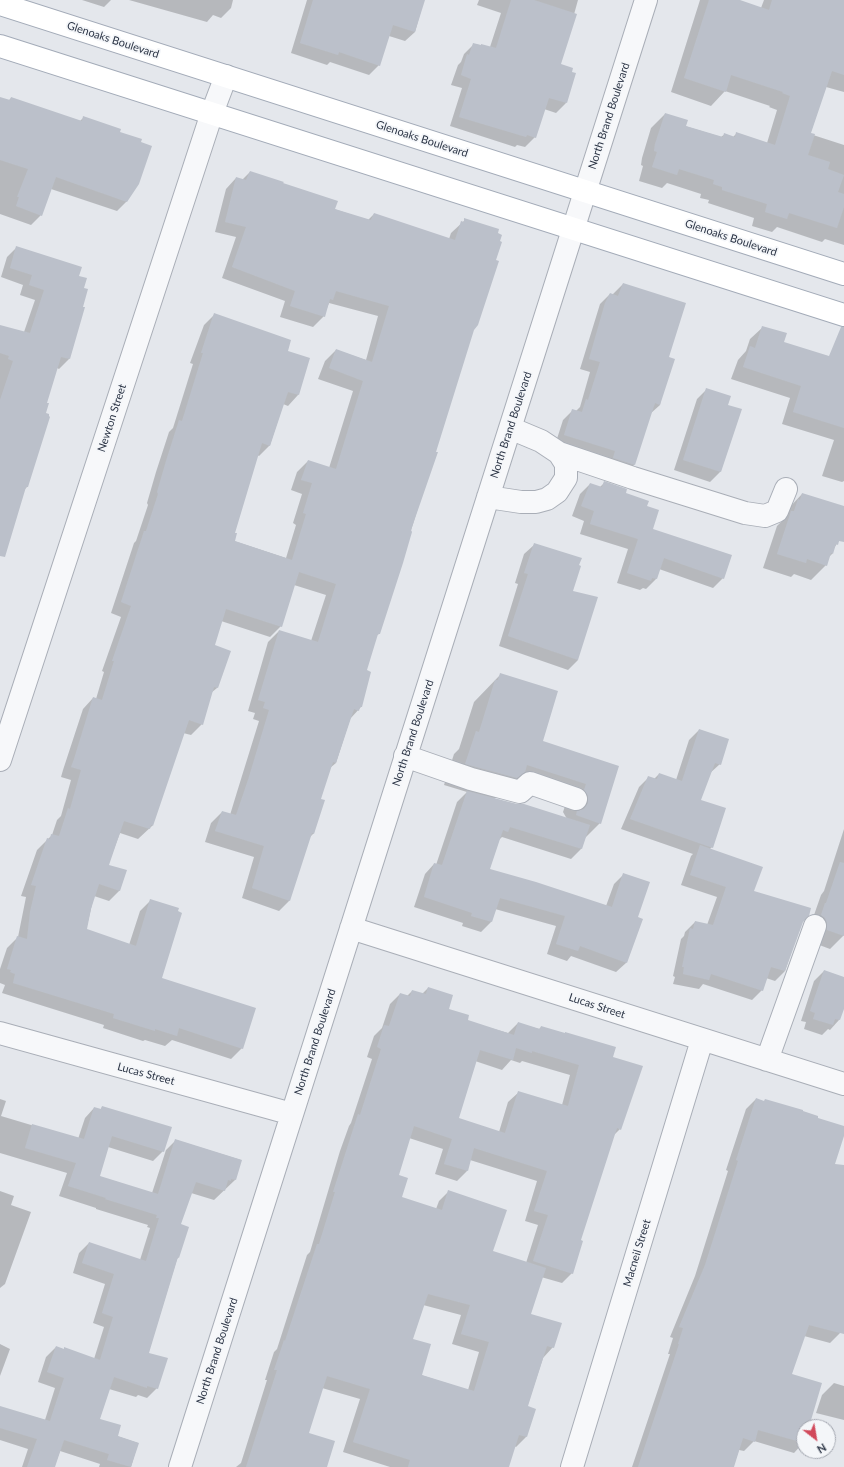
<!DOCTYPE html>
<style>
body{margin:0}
#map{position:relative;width:844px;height:1467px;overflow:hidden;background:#e4e7ec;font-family:Lato,sans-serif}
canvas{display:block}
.north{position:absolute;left:796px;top:1419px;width:40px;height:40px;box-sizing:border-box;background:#f4f6f9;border:1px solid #a4a8b1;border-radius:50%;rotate:149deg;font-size:11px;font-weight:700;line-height:16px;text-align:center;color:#2b3445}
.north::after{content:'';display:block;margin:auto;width:14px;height:18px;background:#d1495b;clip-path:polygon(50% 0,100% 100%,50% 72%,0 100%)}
</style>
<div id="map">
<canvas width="844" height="1467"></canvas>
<div class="north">N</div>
</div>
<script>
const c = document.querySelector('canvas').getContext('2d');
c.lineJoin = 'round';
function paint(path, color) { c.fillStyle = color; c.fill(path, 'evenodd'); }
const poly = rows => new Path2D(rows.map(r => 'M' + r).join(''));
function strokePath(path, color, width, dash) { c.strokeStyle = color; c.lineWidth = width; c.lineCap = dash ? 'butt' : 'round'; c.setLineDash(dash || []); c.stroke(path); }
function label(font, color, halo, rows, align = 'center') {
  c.font = font + ' Lato,sans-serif'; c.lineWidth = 3.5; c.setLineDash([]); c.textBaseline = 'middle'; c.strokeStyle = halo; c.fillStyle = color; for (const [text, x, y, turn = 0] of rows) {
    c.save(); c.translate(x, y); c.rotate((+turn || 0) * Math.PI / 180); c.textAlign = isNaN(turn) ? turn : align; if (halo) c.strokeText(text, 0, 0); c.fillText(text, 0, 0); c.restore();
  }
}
const shadow = poly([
 [82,0,111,0,104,7],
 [129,0,233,0,231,8,221,18,213,15,207,22],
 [307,0,424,0,415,32,405,41,389,36,379,65,369,75,330,62,327,65,291,53],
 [479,0,578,0,560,65,566,103,556,113,544,109,535,137,525,147,517,145,515,147,450,126,462,88,451,85,458,65,461,62,464,54,474,44,490,47,501,13,477,5],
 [700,0,737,0,761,8,764,0,838,0,844,5,844,92,826,87,810,134,844,145,844,245,825,239,822,242,777,227,772,232,752,226,754,218,708,203,709,200,700,198,701,194,667,183,662,188,639,181,643,166,641,165,642,158,651,128,665,114,685,126,721,137,725,134,733,137,736,134,767,143,777,110,769,107,770,106,725,91,711,106,671,92],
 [0,98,8,101,11,98,80,121,84,117,119,133,127,201,117,211,51,189,41,215,31,225,0,214],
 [250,172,282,184,334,209,368,220,374,214,449,239,451,233,465,220,473,330,379,634,376,636,366,671,361,707,350,719,336,763,330,768,319,800,314,833,310,837,289,901,279,911,242,898,254,857,205,842,211,823,222,812,230,815,237,792,259,721,253,719,255,713,248,711,268,642,279,631,311,641,326,595,294,585,281,626,270,637,221,621,214,646,217,688,211,693,202,724,191,735,183,733,152,826,138,839,120,833,108,865,120,890,109,901,94,896,86,930,129,945,140,911,151,900,161,979,242,1048,231,1059,172,1040,165,1046,145,1040,143,1041,103,1028,104,1025,2,993,5,985,0,983,0,969,7,948,18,937,26,897,21,896,37,850,52,835,57,820,61,816,71,780,61,777,63,770,83,709,93,698,96,699,104,672,102,671,121,617,111,613,134,543,136,541,148,505,147,503,156,472,169,432,173,428,193,364,190,363,204,325,214,315,286,352,309,359,298,395,288,406,283,404,270,445,259,456,257,455,234,533,234,541,286,558,296,525,293,523,302,494,291,490,297,472,308,461,329,468,353,391,318,379,325,361,336,350,366,360,378,316,329,303,324,316,313,327,280,317,285,301,222,278,236,237,215,232,226,189,236,178,242,180],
 [17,247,78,276,69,359,59,369,57,368,45,403,27,487,24,490,0,554,0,326,24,332,35,300,20,295,23,285,1,277,7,257],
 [623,284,668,358,660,405,650,414,634,465,624,475,555,445,563,420,573,410,576,411,580,407,590,372,580,369,600,304,610,294,613,294],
 [763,327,783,343,844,361,844,481,842,482,822,476,834,440,782,424,790,398,731,379,738,360,746,351,750,339],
 [707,389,727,406,740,410,720,472,710,482,674,470,697,399],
 [604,483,625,493,651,529,723,578,713,588,659,569,656,579,646,589,643,588,640,590,617,583,628,549,580,534,584,521,572,516,580,494,590,484,599,488],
 [802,494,844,507,844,522,839,541,834,548,832,554,828,558,826,565,811,580,794,574,791,577,763,568,777,526,781,522,783,515,788,509],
 [534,545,572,592,578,660,568,670,499,646,518,584,515,583,524,554],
 [501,674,541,742,618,767,600,823,584,839,581,849,571,859,502,837,498,841,488,870,606,906,614,884,624,874,637,917,626,963,616,972,571,956,567,961,547,954,556,926,495,909,491,922,481,932,462,926,463,923,414,907,425,874,434,864,436,865,457,802,467,792,444,785,454,754,459,749,474,702],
 [508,788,565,806,563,812,567,819,494,799],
 [699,730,720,764,709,774,700,801,712,847,710,849,753,892,802,921,785,971,775,981,766,978,762,990,752,1000,703,984,699,989,673,984,675,977,673,976,681,939,684,936,685,932,695,922,707,925,717,897,681,885,691,856,693,854,621,829,639,787,649,777,654,779,659,774,676,780,689,740],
 [844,829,844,935,830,949,814,943,812,917,814,915,821,895,824,891],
 [824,971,844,978,844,1006,839,1020,830,1030,828,1029,822,1035,804,1029,806,1022,801,1021,814,981],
 [428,988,448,1009,467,1021,508,1033,518,1023,539,1029,541,1027,612,1058,620,1129,613,1136,580,1241,572,1273,562,1283,541,1277,530,1314,553,1347,543,1358,527,1407,526,1437,516,1447,514,1446,508,1467,390,1467,343,1452,360,1399,322,1388,308,1434,326,1467,236,1467,241,1463,267,1380,265,1380,274,1352,277,1349,307,1255,310,1252,340,1151,349,1126,351,1123,372,1059,367,1057,374,1036,382,1028,390,1004,400,994,407,996,412,991,422,994],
 [511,1060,520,1063,522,1061,570,1075,562,1105,519,1092,508,1102,499,1132,458,1119,475,1061,502,1070],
 [409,1138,443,1149,435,1174,457,1181,467,1171,470,1160,537,1181,525,1221,538,1225,526,1263,491,1252,449,1191,439,1201,436,1209,401,1198,397,1175],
 [423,1305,461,1315,452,1344,479,1352,468,1390,421,1375,412,1340],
 [0,1099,6,1101,1,1116,78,1139,85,1118,94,1108,100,1110,102,1107,163,1151,153,1161,108,1147,98,1176,152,1193,166,1150,176,1140,241,1160,235,1180,214,1200,191,1193,180,1225,179,1257,177,1259,148,1354,157,1388,147,1398,138,1395,136,1397,109,1389,99,1419,117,1436,138,1443,131,1467,99,1467,100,1464,60,1451,54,1467,22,1467,28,1449,0,1440,0,1407,45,1420,55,1388,38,1382,46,1357,56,1347,94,1359,104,1327,93,1323,105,1284,73,1273,79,1253,89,1243,140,1260,150,1228,147,1227,148,1225,96,1209,96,1208,59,1196,67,1173,0,1153],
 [756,1099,844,1127,844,1133,833,1168,844,1171,844,1319,840,1333,830,1343,804,1336,791,1375,808,1427,804,1427,804,1442,794,1453,754,1441,744,1451,739,1450,733,1467,632,1467,670,1354,668,1354,673,1338,670,1337,695,1276,728,1171,726,1170,746,1109],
 [0,1191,14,1196,11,1205,31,1212,5,1284,0,1288],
 [0,1344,10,1349,0,1376],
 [834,1383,844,1386,844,1420,816,1413,822,1395]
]);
const building = poly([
 [313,0,425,0,415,32,393,25,380,66,339,52,338,55,300,43],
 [511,0,534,0,577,14,561,64,573,68,572,72,576,73,567,103,549,98,536,138,527,135,526,137,459,117,471,79,461,75,467,54,469,55,473,43,481,45,481,44,496,48],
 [709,0,740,0,769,10,772,0,844,0,844,75,832,71,811,133,815,134,808,155,830,162,828,169,844,175,838,192,844,194,844,207,837,228,789,213,787,219,765,212,767,204,722,190,722,187,713,184,714,180,679,169,677,175,652,167,657,152,654,151,655,144,665,113,688,120,686,126,723,137,724,133,735,137,736,132,775,145,790,96,782,93,783,92,731,75,726,92,684,78],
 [0,97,10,100,11,97,82,121,83,116,121,129,120,132,142,139,141,142,152,146,139,184,127,202,56,177,42,216,16,206,19,197,17,197,28,169,0,160],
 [250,171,284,182,283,183,338,201,335,209,371,220,374,213,455,240,461,221,464,222,464,218,499,229,498,233,502,235,500,241,502,242,496,260,499,261,478,325,474,330,436,452,438,452,411,530,412,532,403,563,380,634,378,634,367,670,371,672,362,707,360,707,359,711,354,709,336,763,333,762,321,799,325,800,314,834,312,833,290,901,252,888,264,846,215,831,222,811,236,815,248,780,269,710,263,708,265,702,258,700,279,630,318,642,336,584,299,572,282,627,226,609,215,645,231,651,218,688,214,687,203,725,189,720,153,826,151,825,150,829,124,821,109,865,127,870,120,891,99,884,91,909,87,929,136,946,150,899,179,908,178,911,182,913,162,978,256,1008,243,1049,179,1028,177,1036,155,1029,155,1031,113,1018,114,1014,13,983,15,974,10,972,11,970,7,969,17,936,27,939,30,912,36,886,31,885,47,838,50,839,51,834,59,836,68,808,70,809,81,770,71,767,74,759,93,697,102,700,114,661,112,661,131,606,121,602,144,531,146,531,158,494,157,492,166,461,179,420,182,421,203,353,201,353,214,313,291,340,288,351,310,358,299,395,288,392,270,446,262,443,235,533,237,533,235,541,292,560,306,514,303,513,312,483,301,480,308,460,336,469,363,381,329,368,336,349,372,362,389,306,336,291,333,300,330,299,325,317,290,306,295,291,232,267,246,227,225,222,236,177,246,180],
 [16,246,82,267,79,276,87,278,84,288,88,289,83,307,85,307,70,359,61,357,47,403,49,403,46,413,49,414,49,416,50,417,28,487,26,487,5,557,0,556,0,400,13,361,8,359,9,356,0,353,0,325,30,333,44,290,29,285,32,275,10,268],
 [623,283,686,303,669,357,675,359,660,405,655,403,635,465,613,458,615,451,564,435,572,409,582,412,586,399,588,400,600,362,589,359,605,303,610,293,618,296],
 [762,326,787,333,784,342,829,356,841,327,844,327,844,428,793,412,801,386,743,367,750,346,755,348],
 [706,388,731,396,728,405,742,409,721,472,683,460],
 [604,481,627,489,626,493,649,501,647,506,659,510,653,529,732,555,724,579,664,558,657,579,652,578,651,581,627,573,638,539,590,524,594,511,581,506,590,483,602,487],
 [802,493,844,506,844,542,839,541,838,545,836,544,833,554,831,553,827,566,807,559,806,563,777,554,791,511,794,511,798,499,800,500],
 [534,543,582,558,579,565,581,566,573,591,598,597,578,660,508,636,528,574,524,573],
 [500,673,558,691,543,741,619,766,601,824,576,815,577,811,584,809,588,803,588,796,584,790,586,784,527,765,525,772,517,778,465,764,476,731,479,732,495,680,498,680],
 [699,729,729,739,721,765,715,763,701,800,726,808,713,848,630,819,648,776,657,779,659,773,682,781],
 [467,791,517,804,524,804,590,825,582,849,510,827,508,832,503,830,490,869,536,882,612,907,623,873,650,882,638,917,643,919,627,963,580,946,578,951,556,944,565,916,500,898,492,922,471,916,472,913,424,897,434,863,442,865],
 [700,845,763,867,754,891,811,908,809,916,803,922,785,971,771,967,763,991,711,974,709,980,683,974,684,967,682,967,690,928,693,929,695,921,713,925,726,887,690,875],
 [840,862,844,863,844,936,827,930,827,923,825,918,821,915,825,903,826,903],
 [824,970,844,977,844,1009,840,1020,835,1019,833,1025,813,1019,815,1013,810,1011],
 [428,987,453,995,449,1009,469,1015,468,1020,514,1035,518,1022,540,1029,541,1026,565,1033,565,1032,616,1047,613,1057,643,1066,621,1130,617,1128,581,1240,583,1241,573,1274,533,1261,548,1215,534,1211,547,1171,474,1148,468,1171,444,1164,452,1139,414,1126,399,1175,408,1178,402,1197,442,1210,448,1190,507,1210,493,1251,546,1268,531,1314,562,1323,554,1348,547,1346,528,1406,536,1409,527,1437,519,1435,509,1467,408,1467,410,1460,353,1442,370,1389,327,1376,309,1433,335,1441,327,1467,246,1467,277,1370,274,1370,284,1340,285,1341,317,1244,319,1244,335,1192,333,1192,358,1114,360,1115,381,1049,377,1047,384,1025,389,1026,400,993,410,996,412,990,426,994],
 [516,1048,532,1053,532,1051,579,1065,568,1106,518,1091,505,1133,459,1118,480,1050,513,1060],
 [428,1294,470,1305,461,1334,489,1342,474,1391,422,1375,431,1344,413,1339],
 [756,1098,764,1101,765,1099,803,1110,803,1111,818,1116,818,1118,844,1126,844,1136,835,1164,844,1165,844,1334,809,1325,792,1374,822,1383,809,1427,804,1427,804,1443,758,1430,755,1442,743,1438,734,1467,638,1467,679,1344,678,1344,683,1328,679,1327,705,1265,738,1161,736,1160],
 [102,1106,172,1127,164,1152,112,1136,100,1176,158,1194,175,1139,242,1160,236,1180,231,1179,231,1181,228,1180,225,1191,196,1182,181,1224,189,1227,179,1258,178,1257,149,1353,168,1358,158,1389,147,1386,147,1388,114,1377,100,1419,121,1425,118,1436,139,1443,131,1467,107,1460,109,1454,64,1440,55,1467,27,1467,37,1439,0,1428,0,1406,50,1421,64,1378,47,1372,56,1346,64,1349,64,1347,100,1360,113,1317,102,1313,114,1274,82,1263,89,1242,146,1261,159,1218,156,1218,157,1215,105,1199,106,1198,68,1186,76,1163,25,1148,32,1124,84,1139,94,1107,101,1109]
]);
const minor = poly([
 [559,453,633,478,745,513,765,516,777,511,786,489],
 [488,497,521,502,536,502,547,499,557,492,566,478,566,464,559,453,541,441,510,428],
 [405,756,471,779,520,792,530,783,576,799],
 [0,760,212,113,226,76],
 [351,928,844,1084],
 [0,1033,292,1114],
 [767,1060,815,926],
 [180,1467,646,0],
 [572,1467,702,1040]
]);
const major = poly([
 [0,4,844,274],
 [0,46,844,315]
]);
const streetNames = [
 ["Glenoaks Boulevard",113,40,18],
 ["North Brand Boulevard",609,116,-72],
 ["Glenoaks Boulevard",422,139,18],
 ["Glenoaks Boulevard",731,238,18],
 ["Newton Street",112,418,-72],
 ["North Brand Boulevard",511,425,-72],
 ["North Brand Boulevard",413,733,-72],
 ["Lucas Street",597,1006,18],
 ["North Brand Boulevard",315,1042,-72],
 ["Lucas Street",146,1074,15],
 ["Macneil Street",637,1253,-73],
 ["North Brand Boulevard",217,1351,-72]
];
paint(shadow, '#0003');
paint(building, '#bbc0ca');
strokePath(minor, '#a9aeb7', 24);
strokePath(major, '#a3abb8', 24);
strokePath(minor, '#f7f8fa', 22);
strokePath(major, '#fff', 22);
label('11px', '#2b3445', '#f4f6f9', streetNames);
</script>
